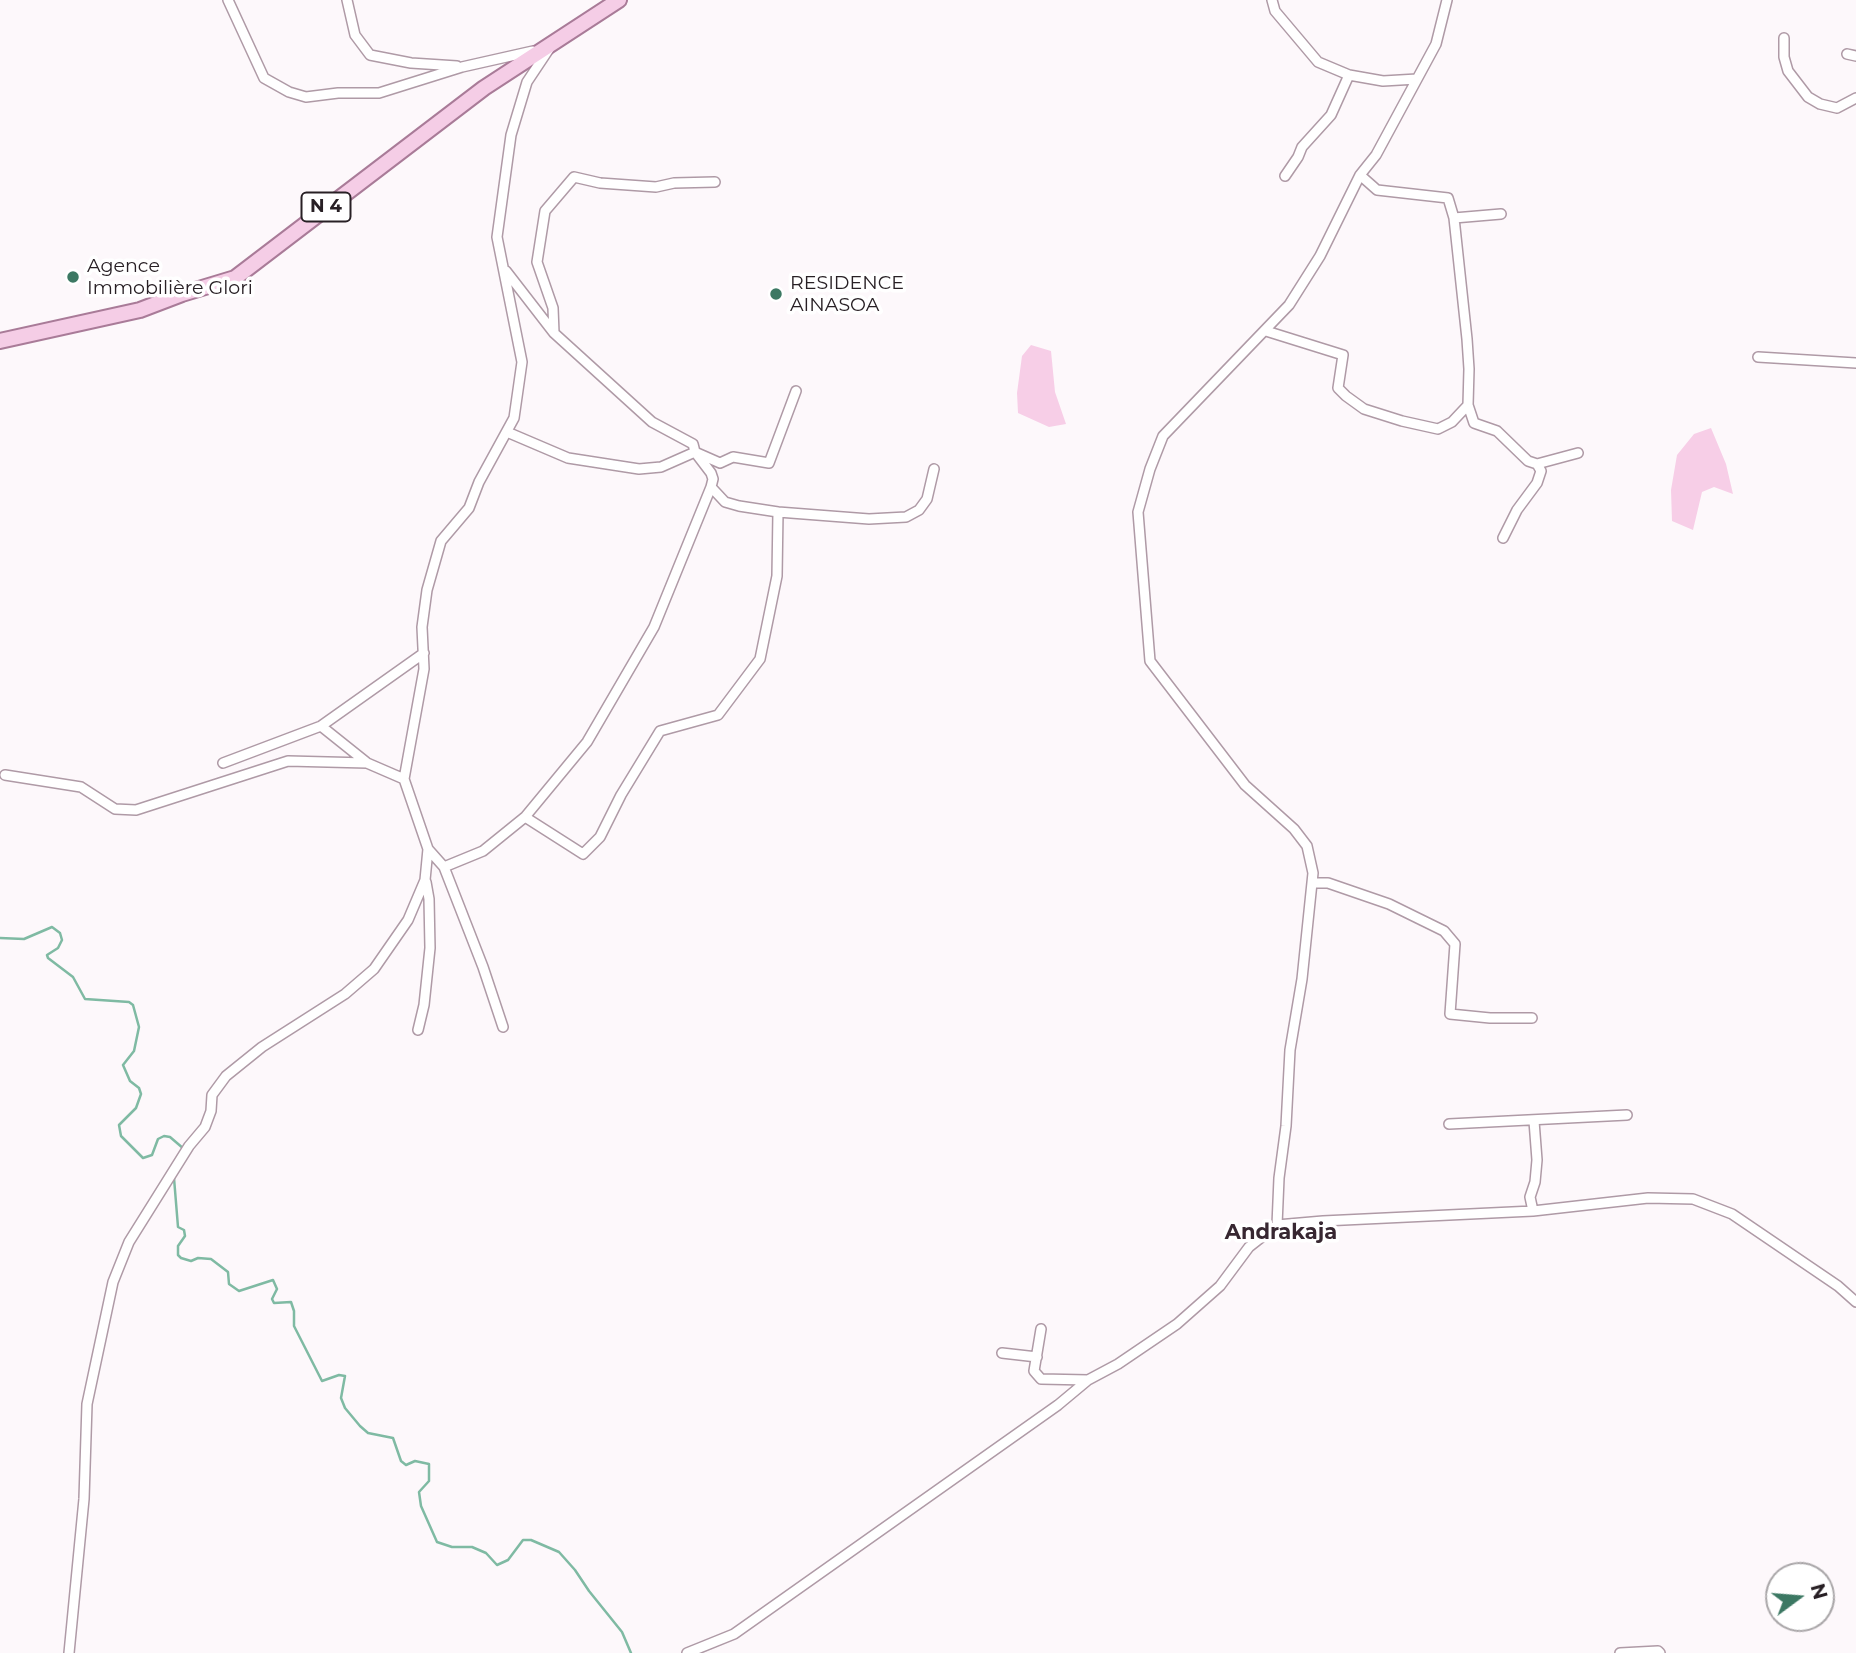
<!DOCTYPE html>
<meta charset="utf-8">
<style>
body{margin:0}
#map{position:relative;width:1856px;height:1653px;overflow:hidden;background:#fdf8fb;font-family:Montserrat,sans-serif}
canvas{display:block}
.north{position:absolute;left:1765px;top:1562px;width:70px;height:70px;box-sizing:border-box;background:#fff;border:2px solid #a9a6a8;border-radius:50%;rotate:74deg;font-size:19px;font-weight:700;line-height:28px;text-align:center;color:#282025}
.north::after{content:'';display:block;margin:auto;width:24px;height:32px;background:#3c7863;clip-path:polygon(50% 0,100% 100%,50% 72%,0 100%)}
</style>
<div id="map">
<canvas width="1856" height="1653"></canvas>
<div class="north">N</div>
</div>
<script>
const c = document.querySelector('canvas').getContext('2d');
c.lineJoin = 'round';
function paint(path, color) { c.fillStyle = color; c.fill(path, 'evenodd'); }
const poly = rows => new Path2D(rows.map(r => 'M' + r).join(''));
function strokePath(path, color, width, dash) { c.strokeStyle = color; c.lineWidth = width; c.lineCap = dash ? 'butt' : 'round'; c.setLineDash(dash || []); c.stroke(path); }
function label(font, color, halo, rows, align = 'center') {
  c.font = font + ' Montserrat,sans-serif'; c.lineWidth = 7; c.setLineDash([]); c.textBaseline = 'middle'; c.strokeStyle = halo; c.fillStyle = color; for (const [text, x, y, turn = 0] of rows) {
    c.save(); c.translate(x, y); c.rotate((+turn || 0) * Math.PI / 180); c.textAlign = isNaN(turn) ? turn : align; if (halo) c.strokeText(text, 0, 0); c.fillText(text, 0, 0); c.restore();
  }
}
const green = poly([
 [1031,345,1051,351,1055,392,1066,424,1049,427,1018,413,1017,393,1022,356],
 [1711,428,1726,464,1733,494,1714,487,1702,492,1693,530,1672,521,1671,490,1677,455,1694,434]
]);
const stream = poly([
 [0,938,24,939,52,927,60,933,62,940,58,948,47,955,48,958,73,977,85,999,129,1002,133,1005,139,1027,134,1051,123,1065,130,1081,139,1088,141,1094,136,1108,119,1125,121,1136,143,1158,152,1155,158,1139,164,1136,170,1137,184,1149],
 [174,1178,178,1227,184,1230,185,1236,178,1246,178,1255,181,1258,191,1261,198,1258,211,1259,228,1272,229,1284,239,1291,273,1280,277,1289,272,1299,274,1303,291,1302,294,1311,294,1326,322,1381,339,1375,345,1376,341,1398,345,1408,360,1426,368,1433,393,1438,401,1461,406,1465,415,1461,429,1464,429,1481,419,1492,421,1506,437,1542,452,1547,472,1547,486,1553,497,1565,508,1560,523,1540,531,1540,559,1552,575,1570,589,1591,622,1632,631,1653]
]);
const street = poly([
 [228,0,264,78,289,92,306,97,338,93,379,93,462,67,533,51],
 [347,0,355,35,370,55,411,63,457,66],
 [1272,0,1275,11,1318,62,1349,75,1383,81,1417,79],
 [1784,38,1784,57,1788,71,1808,97,1820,104,1837,108,1856,98],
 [1847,54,1856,56],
 [1360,175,1377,190,1448,198,1454,218,1467,339,1469,369,1468,405,1474,423,1497,431,1528,461,1537,464,1578,453],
 [1285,176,1298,157,1302,147,1331,115,1349,75],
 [1454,218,1501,214],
 [506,271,554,333,652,422,693,444,695,452,711,473,713,479,711,487],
 [1266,331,1343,355,1338,388,1346,396,1364,409,1402,421,1438,429,1452,422,1468,405],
 [554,333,553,308,537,262,545,211,574,177,600,183,656,187,674,183,715,182],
 [1758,357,1856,363],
 [507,432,568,458,639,469,661,467,695,452,720,463,733,457,769,463,796,391],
 [778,512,869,519,906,517,919,510,927,499,934,469],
 [1503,538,1517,510,1537,483,1541,471,1537,464],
 [321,726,366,762],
 [223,763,321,726,424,653],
 [5,775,81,787,115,809,136,810,288,761,367,763,404,779],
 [428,849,444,867,483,967,503,1027],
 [444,867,483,851,525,817,587,742,654,627,711,487,725,502,739,506,778,512,777,576,760,659,718,715,660,731,621,795,600,837,583,854,525,817],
 [1313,883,1328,883,1389,904,1444,931,1455,944,1450,1014,1490,1018,1532,1018],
 [418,1030,424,1005,430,948,429,899,426,882],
 [1449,1124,1627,1115],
 [1533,1211,1530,1197,1535,1182,1537,1160,1534,1121],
 [1277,1225,1323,1221,1533,1211,1648,1198,1693,1199,1732,1214,1838,1286,1856,1302],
 [1041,1329,1034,1371,1041,1379,1088,1380],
 [1002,1353,1037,1357],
 [69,1653,84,1499,87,1404,113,1282,129,1242,189,1146,205,1127,211,1111,212,1095,226,1076,262,1047,345,994,374,969,408,920,425,880,428,849,404,779,424,669,422,627,427,590,441,541,469,508,479,482,514,418,522,362,497,237,511,135,527,82,549,49],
 [687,1653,734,1634,1058,1405,1088,1380,1118,1364,1177,1324,1220,1286,1249,1247,1277,1225,1279,1178,1286,1126,1290,1050,1302,979,1313,873,1307,846,1294,829,1245,785,1150,661,1138,512,1150,469,1163,436,1289,305,1320,256,1360,175,1376,155,1436,44,1447,0],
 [1620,1653,1658,1651,1660,1653]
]);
const primary = poly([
 [0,341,140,310,182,294,235,278,484,88,619,0]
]);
const markers = [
 [73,277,7,"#3c7863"],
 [776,294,7,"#3c7863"]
];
const shields = [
 [326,207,49]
];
const shieldNames = [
 ["N 4",326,207]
];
const poiNames = [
 ["Agence",87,266],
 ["Immobilière Glori",87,288],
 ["RESIDENCE",790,283],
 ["AINASOA",790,305]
];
const neighbourhoodNames = [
 ["Andrakaja",1281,1233]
];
paint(green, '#f7cee7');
strokePath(stream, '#7fbaa3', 2.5);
strokePath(street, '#af9aa6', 12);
strokePath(primary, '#a97b98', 18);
strokePath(street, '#fff', 9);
strokePath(primary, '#f5cde6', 14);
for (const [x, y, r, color] of markers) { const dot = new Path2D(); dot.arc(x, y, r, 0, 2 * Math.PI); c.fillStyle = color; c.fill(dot); strokePath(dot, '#fff', 2.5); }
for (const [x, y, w] of shields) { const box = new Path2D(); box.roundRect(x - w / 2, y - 14.5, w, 29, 5); c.fillStyle = '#fff'; c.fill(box); strokePath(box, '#282025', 2); }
label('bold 18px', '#282025', null, shieldNames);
label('19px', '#282025', '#fff', poiNames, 'left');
label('bold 21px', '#372731', '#fff', neighbourhoodNames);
</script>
